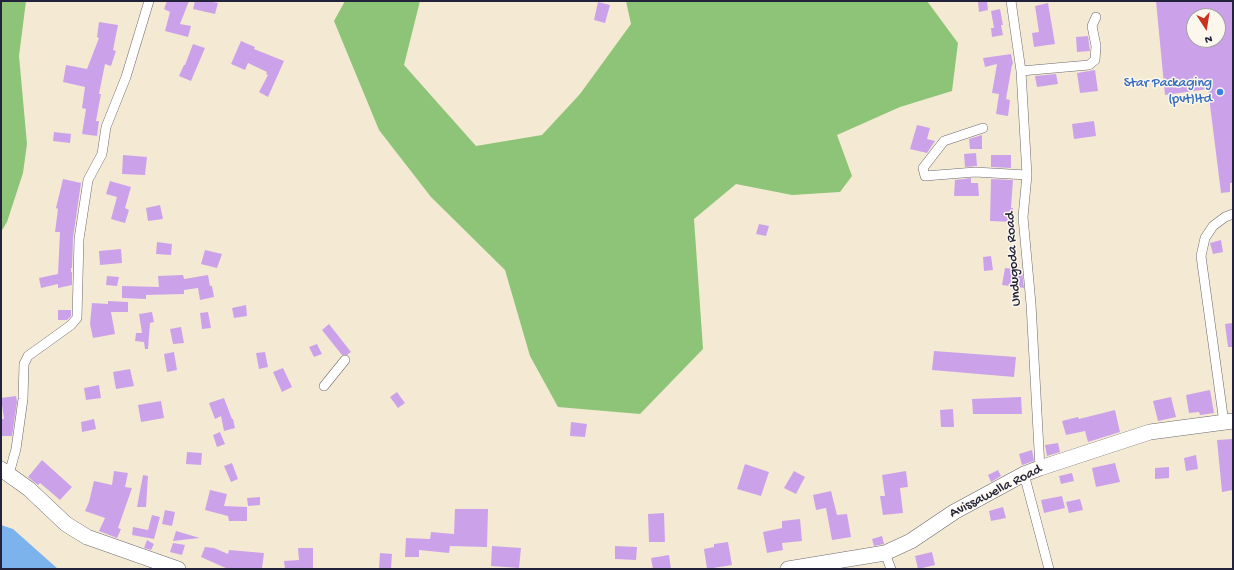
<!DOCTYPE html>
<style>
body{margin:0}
#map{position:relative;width:1234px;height:570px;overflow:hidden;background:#f4ead3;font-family:"Gochi Hand",sans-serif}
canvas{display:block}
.frame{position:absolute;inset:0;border:2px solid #22223b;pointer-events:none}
.north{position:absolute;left:1186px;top:8px;width:40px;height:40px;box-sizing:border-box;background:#fbf7ec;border:1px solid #a4a2a5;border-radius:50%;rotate:168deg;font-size:11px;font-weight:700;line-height:16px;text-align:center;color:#22223b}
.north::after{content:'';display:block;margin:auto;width:14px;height:18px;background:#c8321e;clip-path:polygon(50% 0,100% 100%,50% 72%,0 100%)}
</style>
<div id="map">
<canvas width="1234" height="570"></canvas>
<div class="frame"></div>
<div class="north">N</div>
</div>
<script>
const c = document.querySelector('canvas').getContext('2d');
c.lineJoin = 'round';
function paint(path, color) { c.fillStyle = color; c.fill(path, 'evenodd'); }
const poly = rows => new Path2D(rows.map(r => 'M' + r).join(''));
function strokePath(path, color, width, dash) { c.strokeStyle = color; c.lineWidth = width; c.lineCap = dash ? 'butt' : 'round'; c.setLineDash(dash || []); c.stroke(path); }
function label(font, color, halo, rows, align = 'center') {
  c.font = font + ' "Gochi Hand",sans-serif'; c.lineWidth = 3; c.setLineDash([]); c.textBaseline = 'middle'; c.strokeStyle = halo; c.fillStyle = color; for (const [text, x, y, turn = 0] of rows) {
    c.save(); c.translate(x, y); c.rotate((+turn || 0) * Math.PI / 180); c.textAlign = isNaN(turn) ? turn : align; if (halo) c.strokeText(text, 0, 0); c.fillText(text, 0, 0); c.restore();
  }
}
const green = poly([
 [1,1,26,1,19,56,27,144,23,173,7,222,1,232],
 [345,1,420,1,404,65,476,146,542,135,580,94,631,24,626,1,927,1,958,43,952,91,900,107,837,135,852,176,840,192,792,195,736,184,694,219,703,349,640,414,558,407,530,356,505,270,431,197,379,130,334,21]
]);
const water = poly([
 [1,525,13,529,58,569,1,569]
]);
const building = poly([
 [167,1,189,1,180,24,191,26,188,37,165,31,170,12,164,9],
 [195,1,208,1,218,3,215,14,193,9],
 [978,1,987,1,988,10,979,12],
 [1156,1,1233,1,1233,183,1230,183,1230,192,1221,193,1208,89,1165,95],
 [1194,16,1218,16,1218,40,1194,40],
 [598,2,610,5,605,23,594,20],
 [1048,3,1055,44,1034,47,1032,33,1039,32,1035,6],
 [1000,9,1003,25,1001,25,1003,35,992,37,991,28,994,28,991,11],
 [99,22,118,25,113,50,116,51,111,66,105,64,99,94,101,94,96,121,99,121,97,136,82,134,86,109,82,108,85,87,63,82,66,65,87,69,99,38,97,37],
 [1088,36,1090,51,1077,52,1076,37],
 [241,41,255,47,254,49,284,61,268,97,259,92,268,75,266,74,267,72,248,63,245,70,231,64],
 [193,44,205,48,191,81,179,76,184,65,185,65],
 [1011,54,1013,64,1012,65,1006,99,1010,100,1008,116,996,114,999,94,992,93,997,64,985,67,983,58],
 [1095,70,1098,91,1080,93,1077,73],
 [1056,74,1058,84,1037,87,1035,76],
 [1094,121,1096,136,1074,139,1072,124],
 [917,125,930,128,927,139,935,141,927,153,910,149],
 [54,132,71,134,70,143,53,141],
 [982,135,982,149,970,149,969,139],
 [976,153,977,166,965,167,964,154],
 [123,155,147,157,145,175,122,174],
 [991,155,1011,155,1011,168,991,167],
 [971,178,971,183,978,183,979,196,954,196,955,180],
 [63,179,81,183,73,238,72,268,71,268,71,272,72,272,72,285,58,288,58,284,41,288,39,278,58,274,60,232,55,232,58,209,56,208],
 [991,179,1013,180,1011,208,1013,208,1013,222,990,221],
 [110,181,131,187,125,208,129,210,125,223,111,219,117,197,106,194],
 [160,205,163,219,148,221,146,208],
 [759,224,769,226,766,236,756,234],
 [1221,240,1223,252,1213,254,1210,243],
 [157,242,172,244,171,255,156,254],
 [121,249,122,263,100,265,99,251],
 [205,250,222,254,217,268,201,264],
 [991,256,993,270,984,271,983,257],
 [1005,268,1022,270,1024,288,1002,285],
 [183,275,184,279,208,275,210,286,212,286,214,297,200,300,198,288,184,290,184,294,146,295,146,299,122,298,122,286,159,287,158,276],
 [107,276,119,277,117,286,106,285],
 [108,301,128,302,128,312,111,312,115,334,93,338,90,324,92,303,108,304],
 [246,305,247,316,234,318,232,308],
 [58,310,71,310,71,316,67,320,58,320],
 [152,312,154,322,150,323,148,349,145,349,144,342,135,341,136,333,142,333,139,314],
 [208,312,211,328,202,329,200,313],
 [1233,323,1233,347,1228,347,1225,324],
 [329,324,351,352,347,355,342,355,322,330],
 [181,327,184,343,173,344,170,329],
 [317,344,322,354,314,357,309,347],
 [934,351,1016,357,1014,377,932,370],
 [174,352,177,370,167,372,164,354],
 [265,352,268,367,259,369,256,353],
 [283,368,292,387,282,392,273,372],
 [130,369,134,386,116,389,113,372],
 [99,385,101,398,86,400,84,388],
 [1210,390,1214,413,1200,415,1199,412,1189,413,1186,395],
 [397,392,405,403,398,408,390,397],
 [16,396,17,402,12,436,1,436,1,419,4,419,1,398],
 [1021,397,1022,414,973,414,972,399],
 [1171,397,1176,417,1158,421,1153,401],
 [224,398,232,419,233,419,235,428,224,431,221,416,215,419,209,403],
 [161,401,164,418,141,422,138,405],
 [953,409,954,427,941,427,940,410],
 [1115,410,1120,432,1088,442,1085,431,1066,435,1062,421,1078,417,1079,419],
 [94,419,96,429,82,432,81,422],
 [571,422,587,424,585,437,570,436],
 [220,432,225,444,217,447,213,435],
 [1233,439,1233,490,1222,492,1217,440],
 [1058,443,1060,452,1047,456,1045,445],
 [1032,450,1034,461,1022,465,1019,454],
 [187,452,202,453,201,465,186,464],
 [1196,455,1198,469,1186,471,1184,458],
 [42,460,72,487,60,500,40,483,38,485,28,477],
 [232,463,238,479,231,482,224,466],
 [1115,463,1120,482,1096,487,1092,468],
 [745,464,769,472,761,496,737,489],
 [1169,467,1169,478,1155,479,1155,468],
 [998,470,1001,476,991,482,988,475],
 [114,471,128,473,125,487,132,488,118,528,121,529,117,538,99,531,105,518,85,511,89,502,94,481,112,485],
 [794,471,805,477,796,494,784,488],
 [906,471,908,487,900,488,903,513,883,515,880,496,885,496,882,475],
 [1072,473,1074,481,1061,484,1059,476],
 [143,475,148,476,146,507,137,507],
 [210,490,227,494,224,506,247,507,247,521,229,521,228,516,205,510],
 [831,491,837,515,847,514,851,537,832,540,826,508,816,510,813,495],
 [1062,496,1065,508,1044,513,1041,500],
 [260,497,260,505,248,506,247,498],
 [1080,499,1083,510,1069,513,1066,502],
 [1003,507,1006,518,991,521,989,511],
 [455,509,488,509,487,547,450,546,449,553,419,550,419,557,405,557,406,538,430,539,431,532,454,534],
 [165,510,175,512,172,526,162,524],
 [664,513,665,542,649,542,648,514],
 [152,515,160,517,154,539,132,535,133,527,148,530],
 [800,519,802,541,782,543,783,550,767,553,763,532,782,528,782,521],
 [176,531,200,538,173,541],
 [882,536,884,544,874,546,872,539],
 [147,540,154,544,151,550,144,548],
 [728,542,732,565,707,569,704,549,714,547,714,544],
 [173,543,185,545,182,555,170,552],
 [492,546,521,548,519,568,491,566],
 [615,546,637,547,636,560,615,559],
 [205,547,214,548,228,554,229,550,264,553,262,569,228,569,201,557],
 [298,548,313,548,313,569,285,569,284,561,299,560],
 [932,552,935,565,918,569,915,556],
 [380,553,392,554,391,569,379,569],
 [669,555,671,569,653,569,651,558]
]);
const street = poly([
 [1011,1,1021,71,1027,175,1023,217,1031,304,1040,468],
 [1021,71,1089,65,1095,60,1096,46,1092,26,1096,17],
 [983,128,944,141,923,168,925,176,975,172,1027,175],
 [324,386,345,360],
 [1224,423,1201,256,1205,238,1213,226,1225,217,1233,214],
 [9,474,16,449,23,399,24,364,28,356,71,325,77,318,79,239,88,180,102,154,106,127,126,77,149,1],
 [1024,474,1049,569],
 [885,553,891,569]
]);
const primary = poly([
 [1,469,29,489,66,524,87,537,178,569],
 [788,569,885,553,911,541,954,512,1024,474,1040,468,1150,432,1233,421]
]);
const markers = [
 [1220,92,4,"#3f7fe0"]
];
const shopNames = [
 ["Star Packaging",1212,84],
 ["(pvt)ltd",1212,100]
];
const streetNames = [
 ["Undugoda Road",1014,259,-94],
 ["Avissawella Road",996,492,-27]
];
paint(green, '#8dc477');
paint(water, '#7db3ec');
paint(building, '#cba2ea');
strokePath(street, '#6c6870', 10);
strokePath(primary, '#6c6870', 16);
strokePath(street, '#fff', 9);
strokePath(primary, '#fff', 15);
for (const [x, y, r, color] of markers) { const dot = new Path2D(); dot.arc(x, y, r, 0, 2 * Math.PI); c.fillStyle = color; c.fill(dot); strokePath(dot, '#fbf7ec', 1.5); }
label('14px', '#366cbe', '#fbf7ec', shopNames, 'right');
label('14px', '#22223b', '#fbf7ec', streetNames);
</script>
